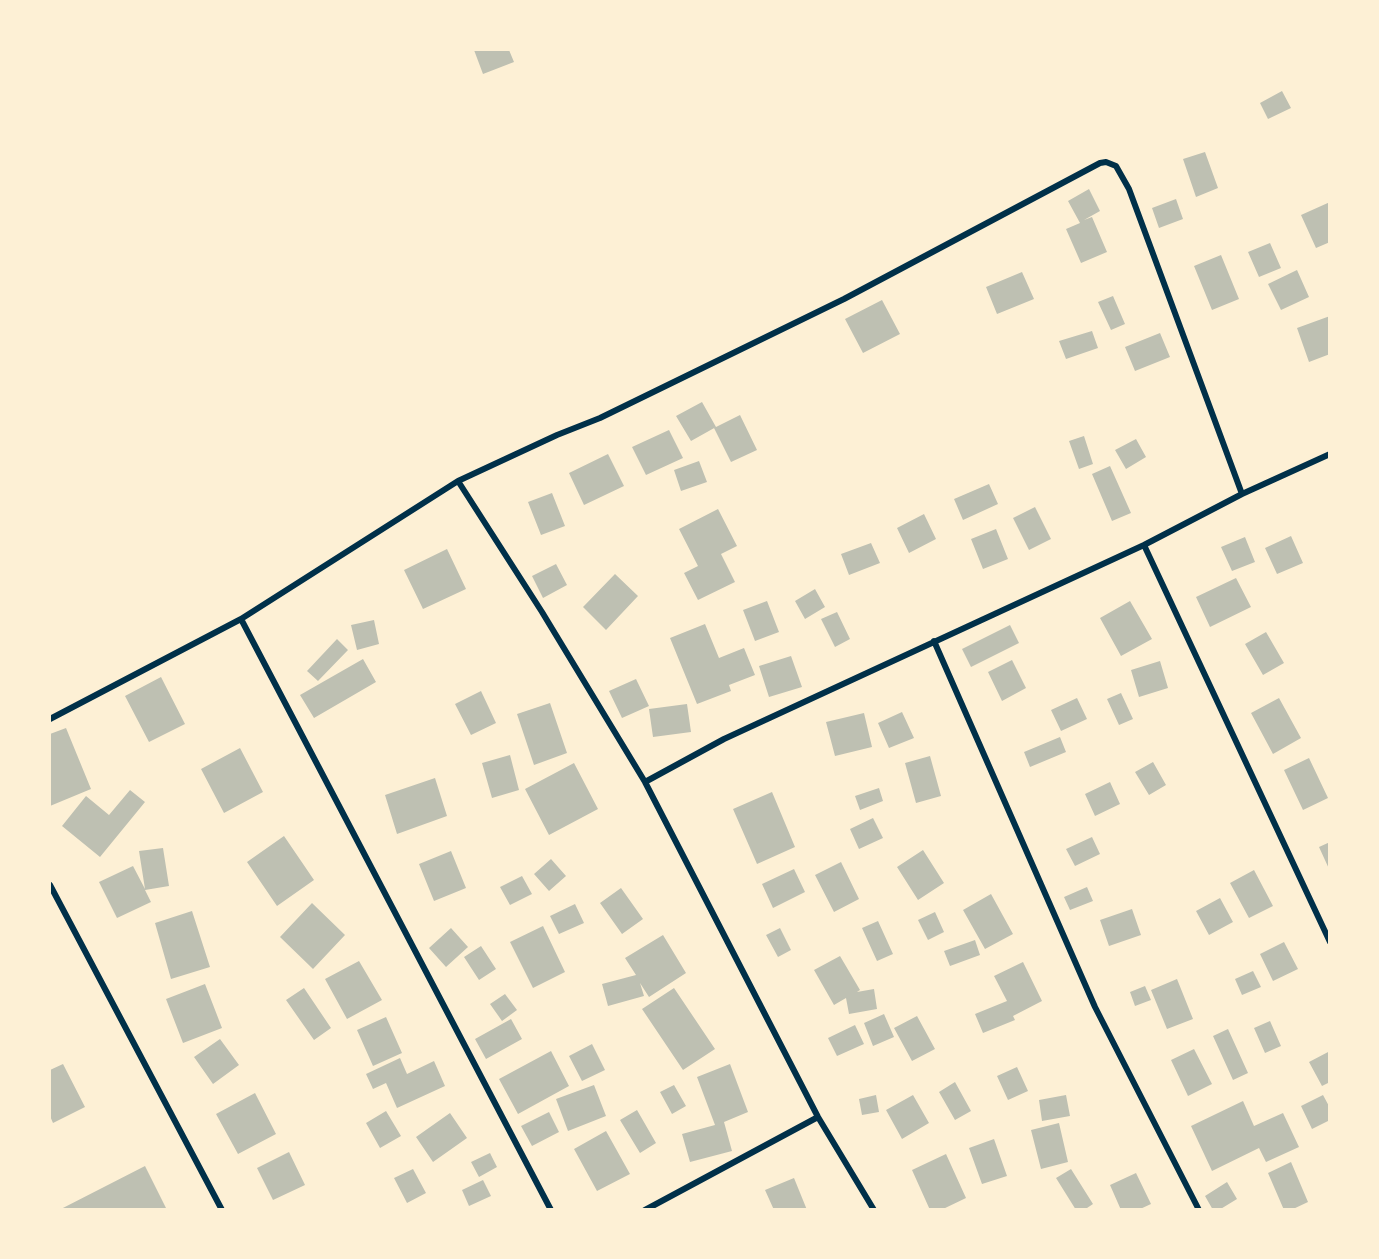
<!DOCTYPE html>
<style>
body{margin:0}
#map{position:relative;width:1379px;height:1259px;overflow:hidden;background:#fdf0d5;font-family:Quicksand,sans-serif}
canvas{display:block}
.frame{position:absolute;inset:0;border:51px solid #fdf0d5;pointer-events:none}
</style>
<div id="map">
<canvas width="1379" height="1259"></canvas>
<div class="frame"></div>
</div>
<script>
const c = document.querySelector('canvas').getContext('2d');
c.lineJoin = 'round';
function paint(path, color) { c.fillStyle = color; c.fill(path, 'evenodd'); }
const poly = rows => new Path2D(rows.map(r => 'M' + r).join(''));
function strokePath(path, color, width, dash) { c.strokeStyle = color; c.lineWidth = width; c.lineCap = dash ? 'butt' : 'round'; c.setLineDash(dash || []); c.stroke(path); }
const building = poly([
 [474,50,509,50,514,62,483,74],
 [1282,91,1291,108,1268,119,1260,103],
 [1205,152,1218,188,1196,197,1183,159],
 [1089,189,1100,211,1084,220,1092,217,1107,252,1081,263,1066,229,1080,223,1068,201],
 [1176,199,1183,219,1159,228,1152,208],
 [1330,202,1330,242,1316,248,1301,215],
 [1270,243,1281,268,1259,277,1248,252],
 [1221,255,1239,299,1212,310,1194,266],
 [1297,270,1309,297,1281,310,1268,284],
 [1022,272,1034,299,997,314,986,287],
 [1113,296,1125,324,1111,330,1098,302],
 [882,300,900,334,863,353,845,319],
 [1330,316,1330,354,1309,362,1297,328],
 [1092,331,1098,348,1066,359,1059,341],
 [1160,333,1170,357,1135,371,1125,347],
 [702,402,716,427,691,441,676,416],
 [740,415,757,450,731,462,714,428],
 [669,430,683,458,646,475,632,447],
 [1084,436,1093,464,1079,469,1069,441],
 [1136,439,1146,457,1126,469,1115,450],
 [608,454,624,486,584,505,569,473],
 [699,461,707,482,681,491,674,470],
 [1110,466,1131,513,1112,521,1092,474],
 [989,484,998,504,963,520,954,499],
 [552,493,565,526,541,535,528,502],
 [1035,507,1051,539,1029,550,1013,518],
 [718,509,737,546,721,554,735,582,698,600,684,573,698,566,679,529],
 [924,514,936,539,909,553,897,528],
 [996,529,1008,559,983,569,971,539],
 [1291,536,1303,563,1277,574,1265,548],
 [1245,537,1255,562,1232,571,1221,547],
 [871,543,880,563,849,575,841,554],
 [447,549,466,589,423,609,404,570],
 [556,564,567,585,543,598,532,576],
 [615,574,638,596,606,630,583,607],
 [1236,578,1251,607,1210,627,1196,597],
 [815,589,825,607,805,619,795,601],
 [767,601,779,632,755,641,743,610],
 [1130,601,1152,639,1121,656,1100,618],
 [837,612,850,639,835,647,821,619],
 [374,620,379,644,357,650,351,625],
 [705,624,719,658,744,648,755,675,729,685,731,691,697,704,670,638],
 [1010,625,1019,643,971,667,962,649],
 [1266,632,1284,663,1263,675,1245,644],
 [337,639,348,650,318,681,307,671],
 [791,656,802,687,769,697,759,666],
 [363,659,376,682,314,718,300,695],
 [1012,660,1026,688,1002,701,988,672],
 [1160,661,1168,688,1139,697,1131,670],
 [161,677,185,724,149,742,125,696],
 [636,679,649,706,622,718,609,691],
 [481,691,496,723,471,735,455,704],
 [1121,693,1133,719,1119,725,1107,699],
 [1077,698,1087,719,1061,731,1051,710],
 [1279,698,1301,738,1273,754,1251,713],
 [550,703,567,753,534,765,517,714],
 [687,704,691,732,653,737,649,709],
 [902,712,914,738,889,748,878,723],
 [864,713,872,747,835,756,826,722],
 [66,728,91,789,50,806,50,734],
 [1060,737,1066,752,1030,767,1024,752],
 [240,748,263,792,224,813,201,769],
 [510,755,519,790,492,798,482,763],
 [930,756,941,796,916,803,905,763],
 [1309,758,1328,798,1303,810,1284,770],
 [1153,762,1166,785,1149,795,1135,772],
 [574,763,598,809,549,835,525,789],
 [435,778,447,816,397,834,385,795],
 [1110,782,1120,804,1095,816,1085,794],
 [879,788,883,801,860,810,855,796],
 [130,790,145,802,100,857,62,826,86,796,109,815],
 [772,792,795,847,757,864,733,809],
 [873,818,883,838,859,849,850,829],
 [284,836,314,880,277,906,247,862],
 [1092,837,1100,854,1075,866,1066,849],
 [1330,842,1330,871,1319,847],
 [163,848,169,886,145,890,151,902,117,918,99,882,133,866,145,889,139,851],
 [923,850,944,883,918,900,897,867],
 [451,851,466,888,434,901,419,864],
 [551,859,566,876,549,891,534,874],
 [841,862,859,899,834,912,815,875],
 [794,869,805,892,773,908,762,884],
 [1254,870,1273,906,1249,918,1230,883],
 [522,876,532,894,510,905,500,887],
 [1087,887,1093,901,1070,910,1064,897],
 [621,888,643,919,622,934,600,903],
 [991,894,1013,934,985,949,963,910],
 [1220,898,1233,922,1209,935,1196,911],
 [312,903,345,935,313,969,280,937],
 [575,904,584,923,559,934,550,916],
 [1132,909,1141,935,1109,946,1100,920],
 [192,911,210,967,171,979,155,923],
 [935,912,944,932,928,940,918,920],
 [878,921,893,954,877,961,862,928],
 [543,926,565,972,533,988,510,942],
 [451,928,468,947,446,967,429,948],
 [780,928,791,950,778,957,766,935],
 [663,935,686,973,649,997,640,983,644,996,608,1006,602,984,636,975,625,958],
 [975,940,980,955,950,966,944,951],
 [1284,942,1298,969,1273,981,1260,954],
 [481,946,496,969,479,980,464,957],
 [840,956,860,990,857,992,874,989,877,1009,849,1014,846,998,834,1005,814,970],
 [359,961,382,1000,347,1019,325,979],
 [1023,962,1042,1001,1013,1016,1015,1020,983,1033,975,1014,1007,1001,994,976],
 [1253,971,1261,987,1242,995,1235,979],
 [1177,979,1193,1019,1167,1029,1151,990],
 [205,984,222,1028,183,1043,166,999],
 [1145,986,1151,1000,1135,1006,1130,992],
 [304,988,331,1028,314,1040,286,1000],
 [674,988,715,1049,683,1070,642,1009],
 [505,994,517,1010,502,1021,490,1004],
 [884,1014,894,1037,873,1046,864,1023],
 [917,1016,935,1049,912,1061,894,1028],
 [386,1017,402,1053,373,1066,357,1030],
 [511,1019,522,1039,486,1059,475,1039],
 [1270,1021,1281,1046,1265,1053,1254,1028],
 [855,1025,864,1044,837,1056,828,1038],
 [1228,1029,1248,1073,1233,1080,1213,1036],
 [220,1039,239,1065,213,1084,194,1057],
 [592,1044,605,1070,582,1081,569,1056],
 [1194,1049,1212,1084,1188,1096,1171,1060],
 [551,1051,569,1086,518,1114,499,1079],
 [1330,1051,1330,1082,1322,1086,1309,1062],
 [400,1058,407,1074,434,1061,445,1086,397,1108,386,1083,373,1089,366,1074],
 [63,1064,85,1107,53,1123,50,1116,50,1070],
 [730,1064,748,1112,724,1122,732,1151,690,1162,682,1134,715,1125,697,1077],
 [1017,1067,1028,1091,1008,1100,997,1076],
 [955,1082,971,1111,955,1120,939,1092],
 [594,1085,606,1116,568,1131,556,1099],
 [674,1085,686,1106,672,1114,660,1092],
 [255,1093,276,1134,238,1154,216,1114],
 [876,1095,879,1112,862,1115,859,1099],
 [913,1095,929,1123,902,1139,886,1110],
 [1066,1095,1070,1116,1042,1121,1039,1100],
 [1323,1095,1330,1108,1330,1120,1312,1129,1301,1106],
 [1243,1101,1254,1126,1283,1113,1299,1147,1266,1162,1259,1148,1212,1171,1191,1126],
 [637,1110,656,1143,640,1153,620,1120],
 [386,1111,401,1136,380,1148,366,1123],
 [549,1112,559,1132,532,1146,521,1126],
 [450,1113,467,1138,433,1162,416,1137],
 [1059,1123,1068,1162,1041,1169,1031,1130],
 [606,1131,630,1174,597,1191,574,1149],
 [994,1139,1007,1176,982,1184,969,1148],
 [289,1152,305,1185,273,1200,257,1168],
 [490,1153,497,1167,479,1177,471,1162],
 [946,1154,966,1198,941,1210,930,1210,912,1170],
 [1291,1162,1308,1202,1291,1210,1284,1210,1268,1173],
 [145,1166,167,1210,59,1210],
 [413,1169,426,1193,407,1203,394,1178],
 [1071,1169,1093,1204,1084,1210,1076,1210,1056,1178],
 [1136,1173,1151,1204,1138,1210,1121,1210,1110,1185],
 [794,1178,807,1210,774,1210,765,1190],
 [483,1180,491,1196,469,1206,462,1190],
 [1227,1182,1237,1199,1219,1210,1213,1210,1205,1196]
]);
const minor = poly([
 [1144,545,1330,942],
 [241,619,551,1210],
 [934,641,1095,1007,1199,1210],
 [50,719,241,619,458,481],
 [645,782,724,739,1144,545,1242,494,1330,454],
 [50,885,222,1210],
 [645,1210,818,1117],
 [874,1210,818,1117,645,782,542,612,458,481,557,435,600,418,844,299,1100,163,1106,162,1116,166,1129,189,1242,494]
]);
paint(building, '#bec0b2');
strokePath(minor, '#003049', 6);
</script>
